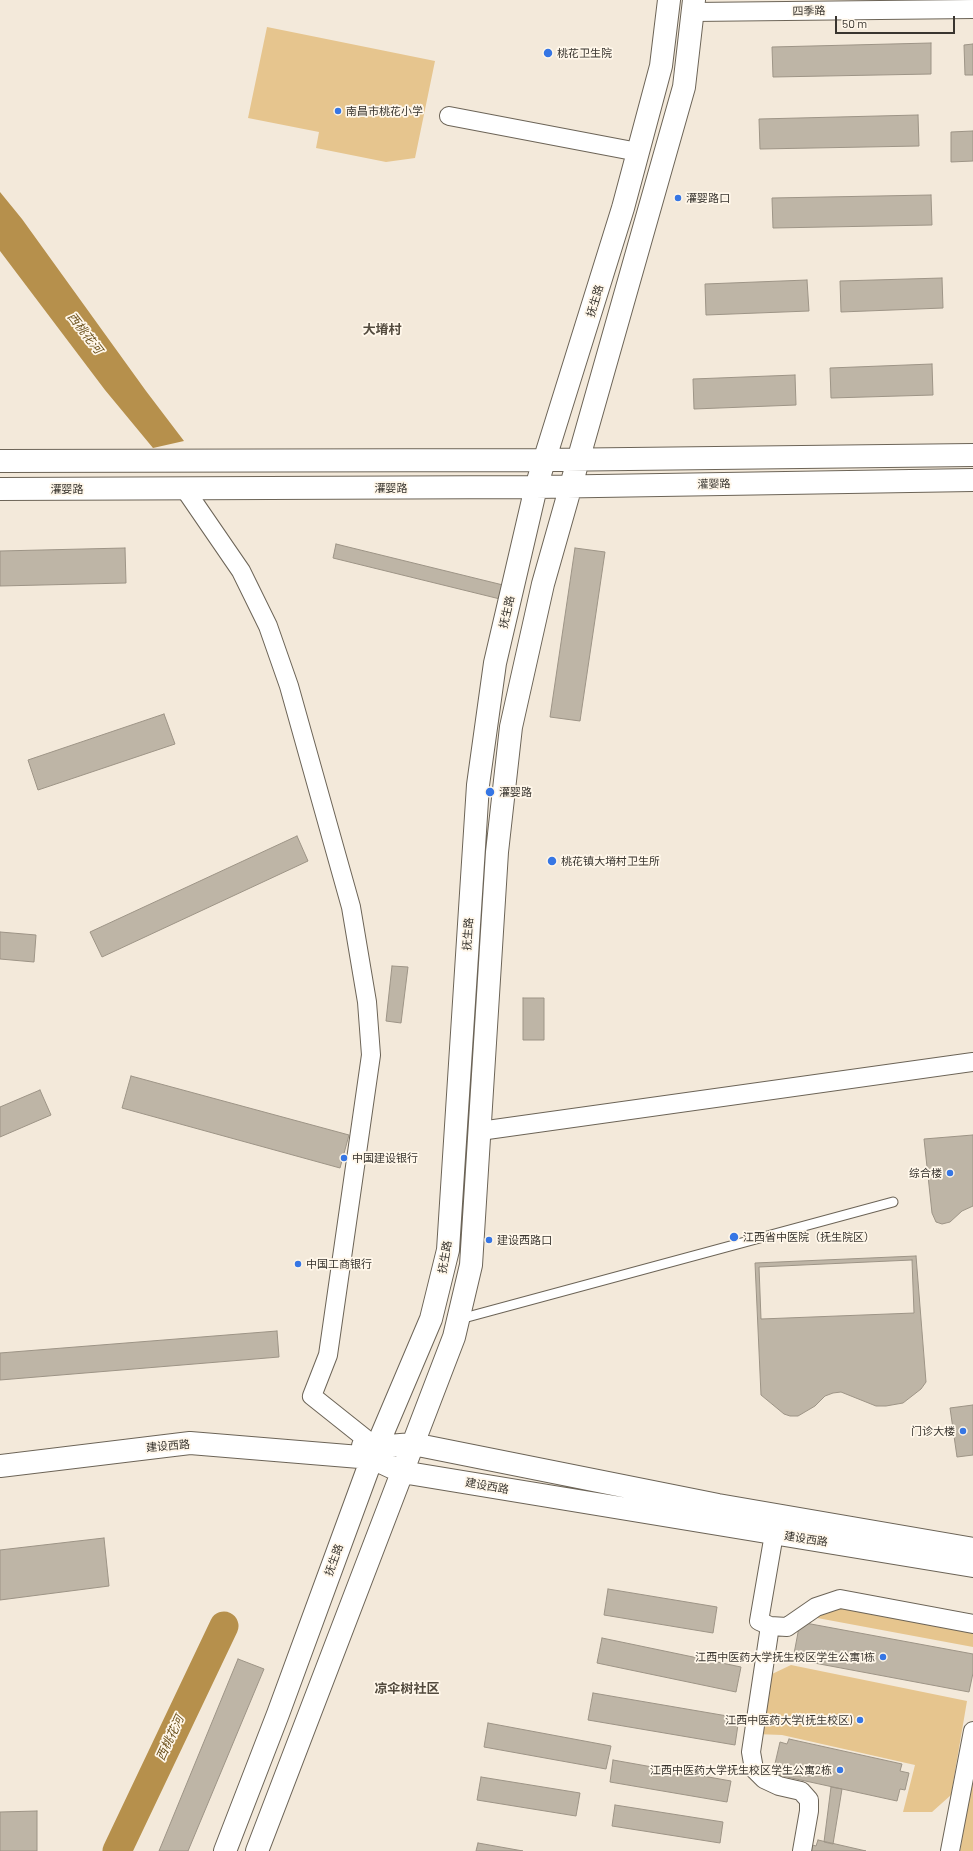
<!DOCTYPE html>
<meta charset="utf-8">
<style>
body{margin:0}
#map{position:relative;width:973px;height:1851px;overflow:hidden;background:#f3e9da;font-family:Barlow,sans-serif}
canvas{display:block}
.scale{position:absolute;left:835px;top:16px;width:120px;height:18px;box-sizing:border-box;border:2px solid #39352f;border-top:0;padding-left:5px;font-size:12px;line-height:14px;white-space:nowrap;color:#39352f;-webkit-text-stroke:3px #fff7ea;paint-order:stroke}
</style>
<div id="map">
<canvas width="973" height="1851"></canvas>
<div class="scale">50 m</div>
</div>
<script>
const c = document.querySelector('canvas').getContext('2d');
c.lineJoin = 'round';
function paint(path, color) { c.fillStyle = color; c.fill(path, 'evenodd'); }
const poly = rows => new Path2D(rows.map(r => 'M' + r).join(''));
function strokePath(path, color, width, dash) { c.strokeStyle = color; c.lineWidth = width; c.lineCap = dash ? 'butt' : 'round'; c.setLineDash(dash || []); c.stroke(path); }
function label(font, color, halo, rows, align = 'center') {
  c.font = font + ' Barlow,"Noto Sans SC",sans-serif'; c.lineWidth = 3.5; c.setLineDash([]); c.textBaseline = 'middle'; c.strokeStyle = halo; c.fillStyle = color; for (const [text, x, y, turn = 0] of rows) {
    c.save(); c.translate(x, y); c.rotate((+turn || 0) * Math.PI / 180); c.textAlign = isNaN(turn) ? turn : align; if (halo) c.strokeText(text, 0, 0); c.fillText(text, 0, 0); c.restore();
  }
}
const green = poly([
 [267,27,435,61,415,158,386,162,316,148,319,132,248,118],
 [841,1605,973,1629,973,1647,812,1617],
 [791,1665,967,1701,951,1795,932,1812,903,1812,915,1765,782,1735,755,1734,772,1674],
 [973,1776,973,1851,960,1851]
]);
const water = poly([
 [0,192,22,219,146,391,184,441,153,448,105,390,0,251]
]);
const river = poly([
 [117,1851,224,1626]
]);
const building = poly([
 [931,43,931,74,773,77,772,47,931,43],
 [973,44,973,75,965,75,964,45,973,44],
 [918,115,919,146,760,149,759,119,918,115],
 [973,131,973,161,951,162,951,132,973,131],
 [931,195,932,225,773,228,772,198,931,195],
 [942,278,943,308,841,312,840,281,942,278],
 [807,280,809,311,706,315,705,284,807,280],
 [932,364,933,395,831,398,830,368,932,364],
 [795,375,796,405,694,409,693,379,795,375],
 [336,544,503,585,500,599,333,558,336,544],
 [125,548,126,583,0,586,0,551,125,548],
 [575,548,605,552,580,721,550,717,575,548],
 [164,714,175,744,38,790,28,760,164,714],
 [297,836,308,861,102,957,90,932,297,836],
 [0,932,36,935,34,962,0,959,0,932],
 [392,966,408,967,401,1023,386,1021,392,966],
 [523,998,544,998,544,1040,523,1040,523,998],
 [131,1076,349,1135,340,1168,122,1108,131,1076],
 [40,1090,51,1115,0,1137,0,1107,40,1090],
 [973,1135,973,1206,962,1211,950,1222,942,1224,936,1222,932,1213,924,1139,973,1135],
 [916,1256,926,1382,921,1389,903,1403,886,1406,876,1406,841,1392,833,1393,825,1396,815,1406,798,1416,790,1416,784,1414,761,1395,755,1263,916,1256],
 [912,1260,914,1313,761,1319,759,1267,912,1260],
 [277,1331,279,1357,0,1380,0,1353,277,1331],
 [973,1405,973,1455,957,1457,950,1408,973,1405],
 [104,1538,109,1586,0,1600,0,1550,104,1538],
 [608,1589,717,1607,713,1633,604,1615,608,1589],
 [800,1622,973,1654,973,1673,969,1692,793,1659,800,1622],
 [602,1638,741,1667,736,1692,597,1663,602,1638],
 [238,1659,264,1669,188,1851,159,1851,238,1659],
 [593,1693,739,1718,735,1745,588,1720,593,1693],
 [488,1723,611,1746,606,1769,484,1747,488,1723],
 [789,1739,902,1764,900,1771,909,1773,905,1790,900,1789,897,1801,778,1775,779,1770,774,1768,780,1742,787,1744,789,1739],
 [613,1760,731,1781,727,1802,610,1782,613,1760],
 [481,1777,580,1793,576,1816,477,1800,481,1777],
 [831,1787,842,1789,833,1844,824,1842,831,1787],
 [615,1805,723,1822,720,1843,612,1826,615,1805],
 [37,1811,37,1851,0,1851,0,1812,37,1811],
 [818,1840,866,1851,807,1851,809,1844,816,1846,818,1840],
 [478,1843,523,1851,476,1851,478,1843]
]);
const service = poly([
 [460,1319,893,1202]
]);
const minor = poly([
 [693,12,973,9],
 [449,116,638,152],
 [184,488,241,571,268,626,289,686,351,907,367,1002,371,1055,328,1355,312,1396,376,1447],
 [480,1131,973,1062],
 [774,1534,759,1621,770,1626,787,1627,816,1607,840,1599,973,1624],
 [770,1626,751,1752,754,1769,764,1779,779,1786,801,1791,809,1800,809,1811,802,1851],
 [950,1851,973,1731]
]);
const secondary = poly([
 [0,461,544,460,973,455],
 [0,489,536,487,973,480],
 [363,1446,376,1447,413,1444,718,1505,973,1549],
 [0,1466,190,1443,372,1458,402,1472,973,1566],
 [225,1851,278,1714,372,1458,431,1319,448,1250,478,785,495,663,536,487,623,208,661,66,669,0],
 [257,1851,454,1337,471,1265,497,852,511,727,543,584,684,87,694,0]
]);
const markers = [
 [548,53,5,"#3676e4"],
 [338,111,4,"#3676e4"],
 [678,198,4,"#3676e4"],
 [490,792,5,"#3676e4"],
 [552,861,5,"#3676e4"],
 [344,1158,4,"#3676e4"],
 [950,1173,4,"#3676e4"],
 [734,1237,5,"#3676e4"],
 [489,1240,4,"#3676e4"],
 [298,1264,4,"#3676e4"],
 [963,1431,4,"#3676e4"],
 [883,1657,4,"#3676e4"],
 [860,1720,4,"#3676e4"],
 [840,1770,4,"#3676e4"]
];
const streetNames = [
 ["四季路",809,11,-1],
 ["抚生路",595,301,-73],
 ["灌婴路",714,484,-1],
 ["灌婴路",391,488],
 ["灌婴路",67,489],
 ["抚生路",507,612,-77],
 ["抚生路",468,934,-86],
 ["抚生路",445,1257,-80],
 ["建设西路",168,1446,-5],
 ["建设西路",487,1486,10],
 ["建设西路",806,1539,9],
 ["抚生路",334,1560,-70]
];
const poiNames = [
 ["桃花卫生院",557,53],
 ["南昌市桃花小学",346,111],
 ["灌婴路口",686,198],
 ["灌婴路",499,792],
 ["桃花镇大塉村卫生所",561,861],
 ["中国建设银行",352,1158],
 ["综合楼",942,1173,"right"],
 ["江西省中医院（抚生院区）",743,1237],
 ["建设西路口",497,1240],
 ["中国工商银行",306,1264],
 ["门诊大楼",955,1431,"right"],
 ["江西中医药大学抚生校区学生公寓1栋",875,1657,"right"],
 ["江西中医药大学(抚生校区)",852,1720,"right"],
 ["江西中医药大学抚生校区学生公寓2栋",832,1770,"right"]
];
const waterNames = [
 ["西桃花河",85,333,52],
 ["西桃花河",170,1738,-65]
];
const quarterNames = [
 ["大塉村",382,330],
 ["凉伞树社区",407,1689]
];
paint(green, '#e6c58e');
paint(water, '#b6904c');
strokePath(river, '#b6904c', 29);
paint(building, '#beb5a6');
strokePath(building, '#9d9486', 1);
strokePath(service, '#6c6457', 11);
strokePath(minor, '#6c6457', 20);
strokePath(secondary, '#6c6457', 24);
strokePath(service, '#fff', 9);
strokePath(minor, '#fff', 18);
strokePath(secondary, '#fff', 22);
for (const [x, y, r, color] of markers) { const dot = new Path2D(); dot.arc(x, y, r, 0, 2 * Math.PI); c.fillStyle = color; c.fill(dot); strokePath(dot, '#fff7ea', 1.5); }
label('11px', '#39352f', '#fff7ea', streetNames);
label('11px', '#39352f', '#fff7ea', poiNames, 'left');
label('italic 12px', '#6c511d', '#fff7ea', waterNames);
label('bold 13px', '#524a3d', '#fff7ea', quarterNames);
</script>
